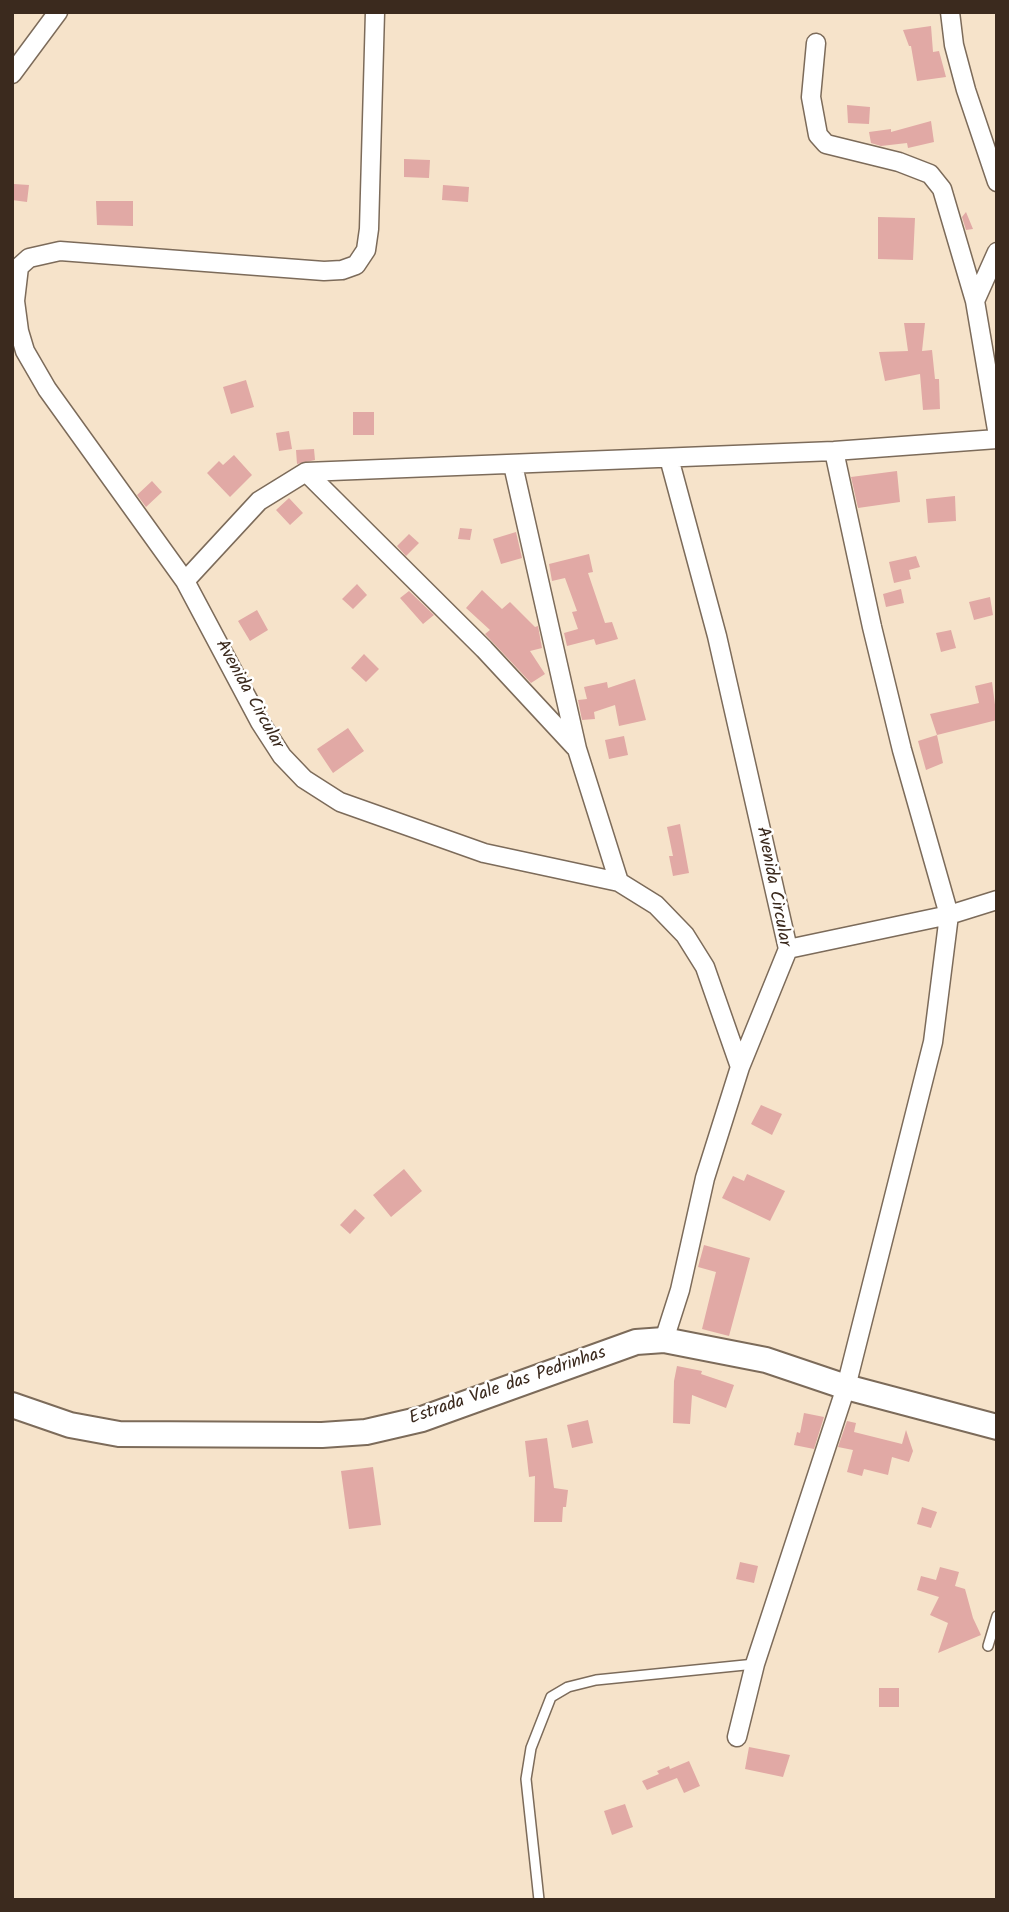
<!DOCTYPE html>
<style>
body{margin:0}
#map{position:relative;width:1009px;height:1912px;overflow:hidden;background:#f6e3ca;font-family:Kalam,sans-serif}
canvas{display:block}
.frame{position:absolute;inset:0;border:14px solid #3b2a1e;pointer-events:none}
</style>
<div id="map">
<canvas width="1009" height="1912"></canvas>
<div class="frame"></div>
</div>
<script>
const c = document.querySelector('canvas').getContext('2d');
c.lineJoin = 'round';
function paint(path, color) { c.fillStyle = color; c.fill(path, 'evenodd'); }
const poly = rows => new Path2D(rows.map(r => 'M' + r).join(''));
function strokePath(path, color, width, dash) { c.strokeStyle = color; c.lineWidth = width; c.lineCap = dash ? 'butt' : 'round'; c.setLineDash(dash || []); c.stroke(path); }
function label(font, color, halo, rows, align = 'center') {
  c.font = font + ' Kalam,sans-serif'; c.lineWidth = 5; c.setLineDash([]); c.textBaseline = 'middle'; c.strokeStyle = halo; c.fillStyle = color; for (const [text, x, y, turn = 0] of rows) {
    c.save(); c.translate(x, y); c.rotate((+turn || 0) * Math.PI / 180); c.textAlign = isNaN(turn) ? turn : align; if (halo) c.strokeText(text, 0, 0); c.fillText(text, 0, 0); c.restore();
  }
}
const building = poly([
 [931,26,933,52,939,51,946,77,917,81,911,46,909,46,903,30],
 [847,105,870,107,869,124,848,123],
 [931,121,934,142,908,148,907,143,881,146,871,143,869,132,891,129,891,132],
 [404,159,430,160,429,178,404,177],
 [14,184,29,185,27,202,12,200],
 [443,185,469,187,468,202,442,200],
 [96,201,133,201,133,226,97,225],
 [966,212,973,229,966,230,962,217],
 [878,217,915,218,913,260,878,259],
 [904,323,925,323,922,351,932,350,935,379,939,379,940,409,923,410,920,374,885,381,879,352,908,351],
 [246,380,254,407,231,414,223,387],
 [353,412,374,412,374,435,353,435],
 [289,431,292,449,279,451,276,433],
 [314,449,315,460,297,464,296,450],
 [234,455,252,475,230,497,207,473,219,461,223,465],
 [897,471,900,502,858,508,851,477],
 [152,481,162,492,146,507,137,495],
 [955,496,956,521,928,523,926,499],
 [289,498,303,513,290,525,276,510],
 [460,528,472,529,470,540,458,539],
 [516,532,522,558,501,564,493,539],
 [409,534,419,543,406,556,397,546],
 [589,554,593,572,588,573,605,623,612,622,618,639,596,645,594,639,567,646,564,633,578,629,572,612,577,611,565,578,552,581,549,564],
 [916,556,920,567,909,570,911,579,894,583,889,562],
 [357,584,367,595,353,609,342,599],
 [901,589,904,603,886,607,883,594],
 [482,590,502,609,510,602,535,627,538,626,542,648,530,651,545,674,531,683,485,634,490,630,466,608],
 [409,591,434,615,423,624,400,598],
 [990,597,993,615,974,620,969,602],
 [257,610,268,630,250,641,238,621],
 [951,630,956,648,941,652,936,633],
 [364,654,379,669,366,682,351,668],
 [635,679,646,720,619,726,615,705,594,712,595,719,582,720,578,700,587,699,584,687,607,682,608,688],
 [992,682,997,720,937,735,930,714,979,703,975,686],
 [348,728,364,751,333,773,317,749],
 [937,735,943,763,926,770,918,741],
 [624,736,628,755,609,759,605,740],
 [680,824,689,873,673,876,669,856,673,856,667,827],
 [761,1105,782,1114,772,1135,751,1124],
 [404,1169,422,1191,391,1217,373,1195],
 [747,1174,785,1191,770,1221,722,1198,733,1176,744,1181],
 [355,1209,365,1218,350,1234,340,1225],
 [704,1245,750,1258,729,1336,702,1329,716,1272,698,1267],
 [677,1366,702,1371,701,1374,734,1385,726,1408,692,1395,690,1424,673,1423,674,1381],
 [804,1413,824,1417,814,1449,794,1445,797,1432,800,1433],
 [588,1420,593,1443,572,1448,567,1425],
 [847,1421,856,1423,854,1432,902,1444,906,1430,913,1451,909,1462,892,1457,888,1475,864,1469,862,1476,847,1472,853,1450,838,1447],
 [547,1438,554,1488,568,1490,566,1507,563,1507,562,1522,534,1522,535,1476,529,1477,525,1441],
 [373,1467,381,1525,349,1529,341,1471],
 [922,1507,937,1512,931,1528,917,1524],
 [740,1562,758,1566,754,1583,736,1579],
 [940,1567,959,1572,955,1586,965,1589,973,1618,981,1635,938,1653,948,1623,930,1615,939,1597,917,1590,921,1576,936,1580],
 [879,1688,899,1688,899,1707,879,1707],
 [749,1747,790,1755,783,1777,745,1769],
 [689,1761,700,1786,684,1793,677,1778,647,1790,642,1781,659,1774,657,1771,669,1766,670,1769],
 [625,1804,633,1827,612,1835,604,1811]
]);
const lane = poly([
 [988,1646,997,1616],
 [539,1900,526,1779,531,1748,551,1697,568,1687,596,1680,755,1664]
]);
const street = poly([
 [950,12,954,45,966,90,997,182],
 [816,43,811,97,818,135,826,144,899,162,930,174,942,189,975,301,997,430],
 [12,74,58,12],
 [19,267,15,301,19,331,25,351,47,389,185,581,260,722,282,756,304,779,340,802,484,853,619,882,656,905,685,935,705,967,740,1067],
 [19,267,29,258,60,251,324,271,342,270,356,265,366,250,369,229,375,12],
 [975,301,997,252],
 [513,465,577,749,619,882],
 [306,472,484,649,575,747],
 [185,581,259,501,306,472,834,451,997,439],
 [788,949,949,915,997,900],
 [664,1340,680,1290,705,1178,740,1067,788,949,717,636,669,458],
 [737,1737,755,1664,846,1387,933,1042,949,915,902,750,872,627,834,451]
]);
const secondary = poly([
 [12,1405,70,1425,119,1434,322,1435,366,1432,422,1419,636,1342,664,1340,766,1360,846,1387,997,1427]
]);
const streetNames = [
 ["Avenida Circular",248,695,61],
 ["Avenida Circular",772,887,79],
 ["Estrada Vale das Pedrinhas",508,1387,-19]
];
paint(building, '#e1a9a5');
strokePath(lane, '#7c6b5a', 12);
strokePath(street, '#7c6b5a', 21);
strokePath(secondary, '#7c6b5a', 28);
strokePath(lane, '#fff', 9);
strokePath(street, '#fff', 18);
strokePath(secondary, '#fff', 24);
label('18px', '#3b2a1e', '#fff', streetNames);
</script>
